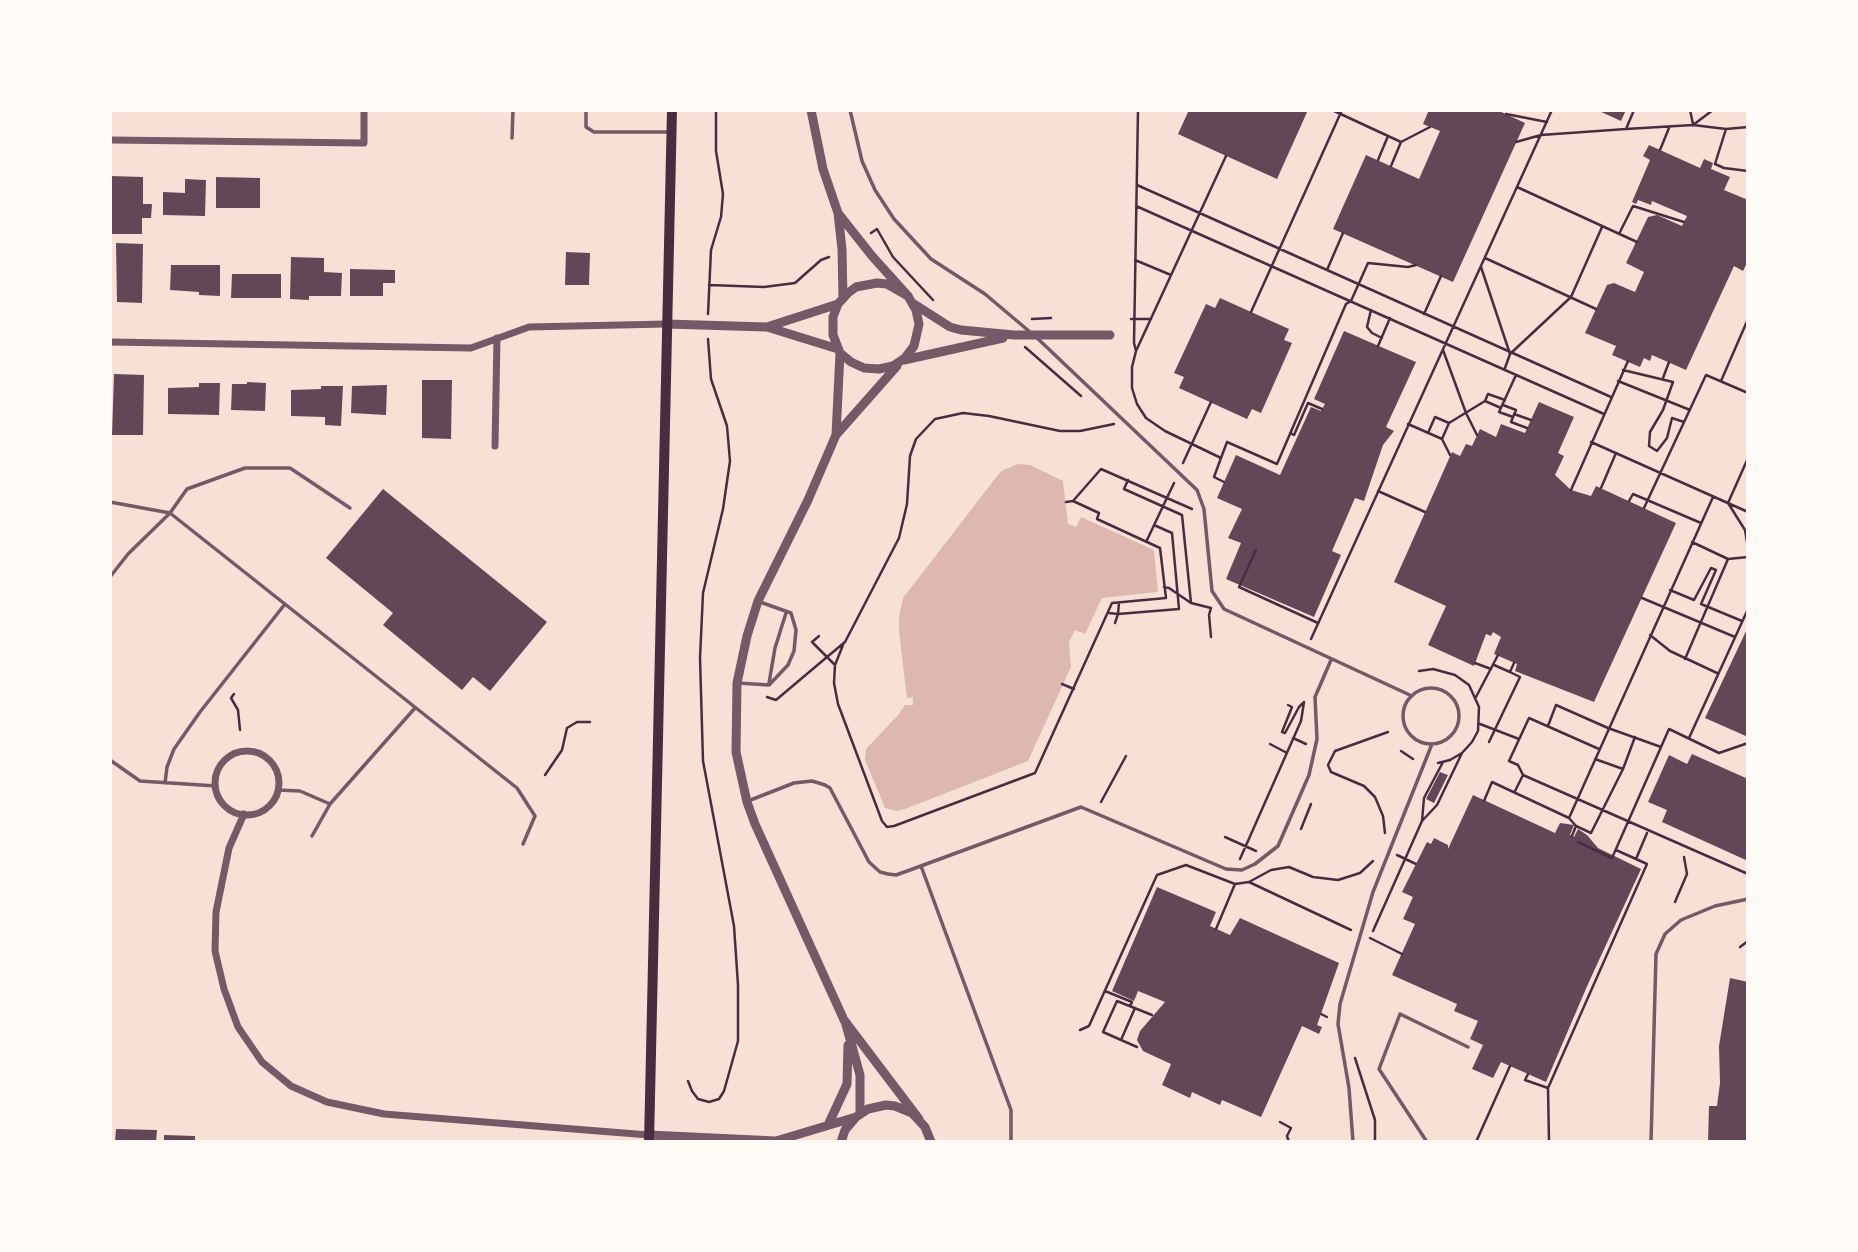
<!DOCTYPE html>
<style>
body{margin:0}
#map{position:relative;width:1858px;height:1252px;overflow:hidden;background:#f7e1d7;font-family:"Exo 2",sans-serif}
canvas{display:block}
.frame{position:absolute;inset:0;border:112px solid #fffaf5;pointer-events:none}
</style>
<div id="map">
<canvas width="1858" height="1252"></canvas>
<div class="frame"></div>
</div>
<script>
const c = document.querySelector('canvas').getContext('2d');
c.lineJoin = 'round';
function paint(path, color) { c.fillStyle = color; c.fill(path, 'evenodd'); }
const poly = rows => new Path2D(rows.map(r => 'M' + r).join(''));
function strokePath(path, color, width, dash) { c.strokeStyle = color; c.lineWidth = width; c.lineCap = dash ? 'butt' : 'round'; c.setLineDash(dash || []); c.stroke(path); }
const water = poly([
 [1018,464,1030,465,1063,481,1068,524,1076,527,1081,517,1154,550,1158,592,1102,598,1085,634,1075,630,1069,642,1071,667,1028,761,905,809,897,811,885,808,865,760,866,749,899,714,905,705,913,705,913,697,907,698,899,631,899,617,903,598,1001,471]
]);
const building = poly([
 [1189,110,1308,110,1277,179,1178,134],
 [1429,110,1497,110,1525,123,1453,282,1333,229,1366,155,1419,179,1440,131,1423,124],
 [1597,110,1626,110,1621,121],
 [1649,145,1700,168,1704,159,1713,163,1711,169,1730,177,1724,190,1748,200,1748,261,1743,271,1734,266,1686,370,1652,355,1650,361,1644,358,1640,367,1612,355,1616,346,1585,333,1607,285,1614,283,1635,292,1644,272,1626,263,1648,217,1657,215,1682,226,1687,216,1652,201,1651,205,1638,200,1636,204,1632,202,1650,160,1643,156],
 [111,176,143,177,143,204,152,204,151,218,142,218,142,234,110,234],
 [216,177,260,178,260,208,216,208],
 [185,179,206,180,205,216,163,215,163,192,185,193],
 [116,243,143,244,142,303,117,302],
 [566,252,590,253,589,285,565,285],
 [291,257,324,258,324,272,342,273,341,296,309,296,309,300,290,299],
 [171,265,220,265,220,296,199,295,199,292,170,290],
 [350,269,395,270,395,283,383,283,383,296,350,296],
 [232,274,281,274,281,298,231,298],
 [1220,298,1289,329,1284,340,1292,343,1261,413,1252,409,1247,419,1179,388,1184,377,1174,373,1206,304,1215,308],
 [1344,331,1416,362,1386,427,1394,431,1383,445,1364,501,1355,498,1332,551,1341,555,1314,617,1226,579,1241,543,1228,538,1242,509,1217,498,1236,455,1280,475,1311,407,1321,411,1325,404,1314,399],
 [114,374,144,375,143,435,112,435],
 [422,380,452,380,451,439,422,438],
 [247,382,266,383,265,411,231,410,232,384,247,384],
 [199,383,220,383,219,415,168,414,168,388,199,387],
 [387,385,386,415,351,413,352,386],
 [321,386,343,386,341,426,325,425,325,417,291,416,291,390,321,389],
 [1539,402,1574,417,1558,453,1564,456,1555,475,1571,490,1591,496,1596,486,1676,523,1594,702,1515,671,1517,664,1494,654,1501,637,1493,632,1491,636,1486,634,1474,666,1428,645,1446,606,1394,582,1452,452,1460,456,1466,444,1472,446,1480,429,1496,437,1501,424,1525,433],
 [383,489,547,622,490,691,473,677,462,690,383,625,393,613,326,558],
 [1748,627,1748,737,1705,718],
 [1692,754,1748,779,1748,861,1662,822,1667,810,1648,802,1669,755,1687,764],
 [1440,772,1448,775,1434,803,1426,799],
 [1473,795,1555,833,1560,823,1574,825,1570,835,1574,837,1578,829,1587,835,1598,848,1641,869,1588,984,1546,1082,1501,1062,1493,1078,1472,1069,1483,1045,1470,1039,1478,1021,1454,1011,1457,1004,1392,975,1415,924,1403,919,1413,897,1402,892,1427,842,1431,844,1434,838,1448,845,1448,849],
 [1157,887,1216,912,1210,926,1230,935,1240,918,1339,963,1317,1025,1322,1027,1319,1034,1302,1026,1261,1117,1222,1100,1220,1105,1192,1092,1190,1098,1162,1085,1171,1064,1143,1051,1137,1040,1140,1031,1165,1002,1138,991,1134,1001,1112,991],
 [1730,978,1748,982,1748,1140,1708,1142,1709,1106,1717,1106,1720,1083,1719,1046],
 [116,1129,157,1130,156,1142,115,1142],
 [164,1135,195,1136,195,1142,164,1142]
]);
const path = poly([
 [1332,110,1401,142],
 [1690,110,1693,124],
 [1506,114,1547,122],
 [1693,125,1713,110],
 [1626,129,1634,110],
 [1726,129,1715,164,1724,168,1748,171],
 [1516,142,1541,135,1626,129,1693,125,1726,129,1748,127],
 [1660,150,1669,128],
 [1226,156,1136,351,1132,367,1132,388,1137,404,1146,418,1165,431,1221,458,1227,442,1277,464,1346,304,1351,301,1368,263,1408,267,1416,265],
 [1378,160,1388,136],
 [1391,166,1401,142,1430,127],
 [1137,185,1611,397],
 [1517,187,1637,242],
 [1136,206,1604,414],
 [871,233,877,229,893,257,933,300],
 [1619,234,1633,206,1684,222],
 [1485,258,1596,309],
 [1135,260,1171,275],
 [1481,267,1510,354],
 [1327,270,1343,233],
 [709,285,764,287,795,283,821,260,829,257],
 [1371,310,1367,327,1372,333,1382,338],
 [1251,312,1342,110],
 [708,314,711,250,721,217,723,194,716,151,716,110],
 [1424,314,1441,276],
 [1032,319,1051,318],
 [1131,319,1151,319],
 [1378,346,1390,318],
 [1025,347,1081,396],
 [1443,350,1466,413,1477,435],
 [1136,351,1134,343,1138,110],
 [1505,368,1510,354,1571,297,1602,227],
 [1623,370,1673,382,1663,410,1650,432,1649,446,1657,451,1667,438,1672,418,1684,422],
 [1663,378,1669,362],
 [1618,381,1690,410],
 [1721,381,1748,319],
 [1485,401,1501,408],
 [1503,405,1516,410,1511,422,1527,428],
 [1514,414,1531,420],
 [1513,417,1499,412,1516,375],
 [1408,424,1442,439,1449,423],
 [1290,433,1294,435,1308,403,1322,409],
 [1428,433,1435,417,1449,423,1485,401,1488,394,1505,400],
 [1442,439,1450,455],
 [1591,442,1748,512],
 [1221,458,1214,477,1224,482],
 [1748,458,1728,503,1745,530,1748,548],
 [1183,463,1211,402],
 [1128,480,1124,489,1182,515,1191,603],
 [1601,488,1616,453],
 [1571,490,1628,361],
 [1378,491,1425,512],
 [1073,501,1101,469,1192,509],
 [1629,501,1633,494,1701,523],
 [1066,502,1073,501,1099,513,1097,519,1160,548,1166,598,1112,603,1035,773,894,826,887,827,882,821,838,704,834,683,835,665,827,657,845,642,899,538,907,504,910,456,916,439,935,419,963,413,989,416,1060,431,1080,431,1114,424],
 [1644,508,1706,375,1748,393],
 [1147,540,1174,483],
 [1692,542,1728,559,1748,557],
 [1256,550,1239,587,1318,623],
 [1164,587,1169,588,1191,603,1211,608],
 [1670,590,1694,600,1711,568,1716,570,1701,604,1742,621],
 [1642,598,1735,637],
 [1211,608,1209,615,1211,637],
 [1109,613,1118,614,1119,603],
 [1115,623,1118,614,1179,609,1172,533,1154,525],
 [1650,635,1670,651,1717,673],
 [1311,639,1552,110],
 [1685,659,1728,559],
 [1475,663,1491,669],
 [835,665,843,645],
 [1494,665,1510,672],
 [1419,671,1433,669,1455,675,1469,685,1479,707,1478,731,1472,742,1462,753,1450,760,1438,763],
 [1062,684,1074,689],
 [234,694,231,698,238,710,240,730],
 [767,697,776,700,827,657,812,642,819,636],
 [1476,697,1498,655],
 [1288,705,1292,707,1282,732,1285,733,1299,707,1303,703],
 [1480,724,1519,739],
 [1548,726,1556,705,1608,728,1661,747],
 [1293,738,1306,744],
 [1689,738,1748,609],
 [1489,742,1520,677,1510,672,1514,663],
 [1270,744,1287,753],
 [1599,749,1529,718,1509,761,1518,765,1523,775,1748,874],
 [1401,751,1413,759],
 [1595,759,1623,769],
 [545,775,562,750,567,728,577,722,590,722],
 [1515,791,1523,775],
 [1484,801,1492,782,1569,818,1576,826,1591,833,1623,769,1635,737],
 [1101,802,1126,756],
 [1569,818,1713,497],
 [1422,821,1424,798,1443,762],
 [1301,829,1311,804],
 [1385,833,1383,816,1375,797,1364,786,1331,772,1328,765,1335,751,1388,732],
 [1572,836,1576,826],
 [1225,837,1256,851],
 [1578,842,1612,858,1669,729,1719,753,1748,743],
 [1397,855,1416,864],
 [1240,859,1301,721,1304,702],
 [1636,859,1647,833],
 [1249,882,1271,870,1289,867,1313,877,1338,880,1360,873,1373,861],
 [1675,902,1687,874,1684,857],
 [1216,929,1235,884],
 [1373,931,1422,821,1437,805,1462,753],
 [1370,938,1402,954],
 [1740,947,1748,941],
 [1105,991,1132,1002,1130,1006],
 [1321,1014,1327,1017],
 [1080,1030,1089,1026,1157,875,1186,865,1235,884,1249,882,1351,930],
 [1121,1040,1135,1008],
 [1137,1047,1103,1032,1117,1001,1152,1015],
 [1355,1058,1375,1120,1375,1142],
 [1528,1074,1525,1080,1548,1088],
 [688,1081,692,1091,698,1099,709,1102,719,1099,724,1091,738,1041,738,985,734,926,703,761,700,658,703,593,723,509,730,461,727,426,711,379,708,339],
 [1280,1122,1291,1128,1287,1136,1289,1142],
 [1476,1142,1510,1066],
 [1549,1142,1548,1088,1647,864,1616,850]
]);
const service = poly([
 [586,110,586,127,594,132,671,132],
 [850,110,862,161,875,190,894,219,931,259,985,294,1030,332],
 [512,138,513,110],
 [1036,337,1197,490,1204,509,1212,591,1224,609,1412,696],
 [110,502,170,513,517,788,535,816,523,844],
 [110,577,128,554,170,513,187,489,245,468,290,468,350,508],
 [738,683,769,685,788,665,794,651,796,630,791,613,760,602],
 [769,683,775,648,786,613],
 '1403 716a28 28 0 1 1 56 0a28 28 0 1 1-56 0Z',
 [110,760,140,781,216,786],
 [165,783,167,767,174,749,200,712,285,604],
 [278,790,300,791,330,804],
 [748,801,794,783,812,781,825,785,830,788,869,862,880,872,888,874,896,875,910,870,1081,807,1226,869,1242,870,1255,864,1278,846,1309,775,1317,739,1315,697,1331,660],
 [312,836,330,804,415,708],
 [921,866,1011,1110,1011,1142],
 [1353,1142,1349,1088,1338,1024,1340,1004,1373,892,1432,744],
 [1427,1142,1379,1069,1400,1014,1468,1047],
 [1651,1142,1656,954,1665,934,1681,920,1715,906,1748,899]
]);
const minor = poly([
 [110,140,364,143,364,110],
 [110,342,471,348,529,327,666,324],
 [495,446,497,338],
 '215 783a32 32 0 1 1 64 0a32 32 0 1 1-64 0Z',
 [244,814,229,848,216,912,215,951,224,989,238,1027,262,1062,291,1086,327,1102,384,1114,649,1135]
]);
const tertiary = poly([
 [811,110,823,169,838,213,842,249,843,298],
 [838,213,872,256,908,296,916,310,919,324,914,346,905,358,893,366,879,369,864,368,851,362,840,353,833,335,833,317,838,304,848,293,856,287,877,283,887,284,908,296],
 [914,304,950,327,961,330,1014,335,1110,335],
 [666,324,767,327,838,349],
 [767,327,838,304],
 [840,353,836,435,808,500,758,601,747,636,737,683,736,752,747,802,755,824,844,1020,919,1119],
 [904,360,1003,338],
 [836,435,897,366],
 [845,1021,860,1075,860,1114],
 [829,1123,847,1084,848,1045],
 [649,1135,776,1141,856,1117],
 [841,1142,845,1130,856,1117,868,1109,886,1105,895,1106,912,1113,925,1127,931,1142]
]);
const primary = poly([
 [649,1142,672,110]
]);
paint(water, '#dcb8b0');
paint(building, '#644757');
strokePath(path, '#4a2c40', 2.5);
strokePath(service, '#755966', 3.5);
strokePath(minor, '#755966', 7);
strokePath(tertiary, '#755966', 9);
strokePath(primary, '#4a2c40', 10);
</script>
